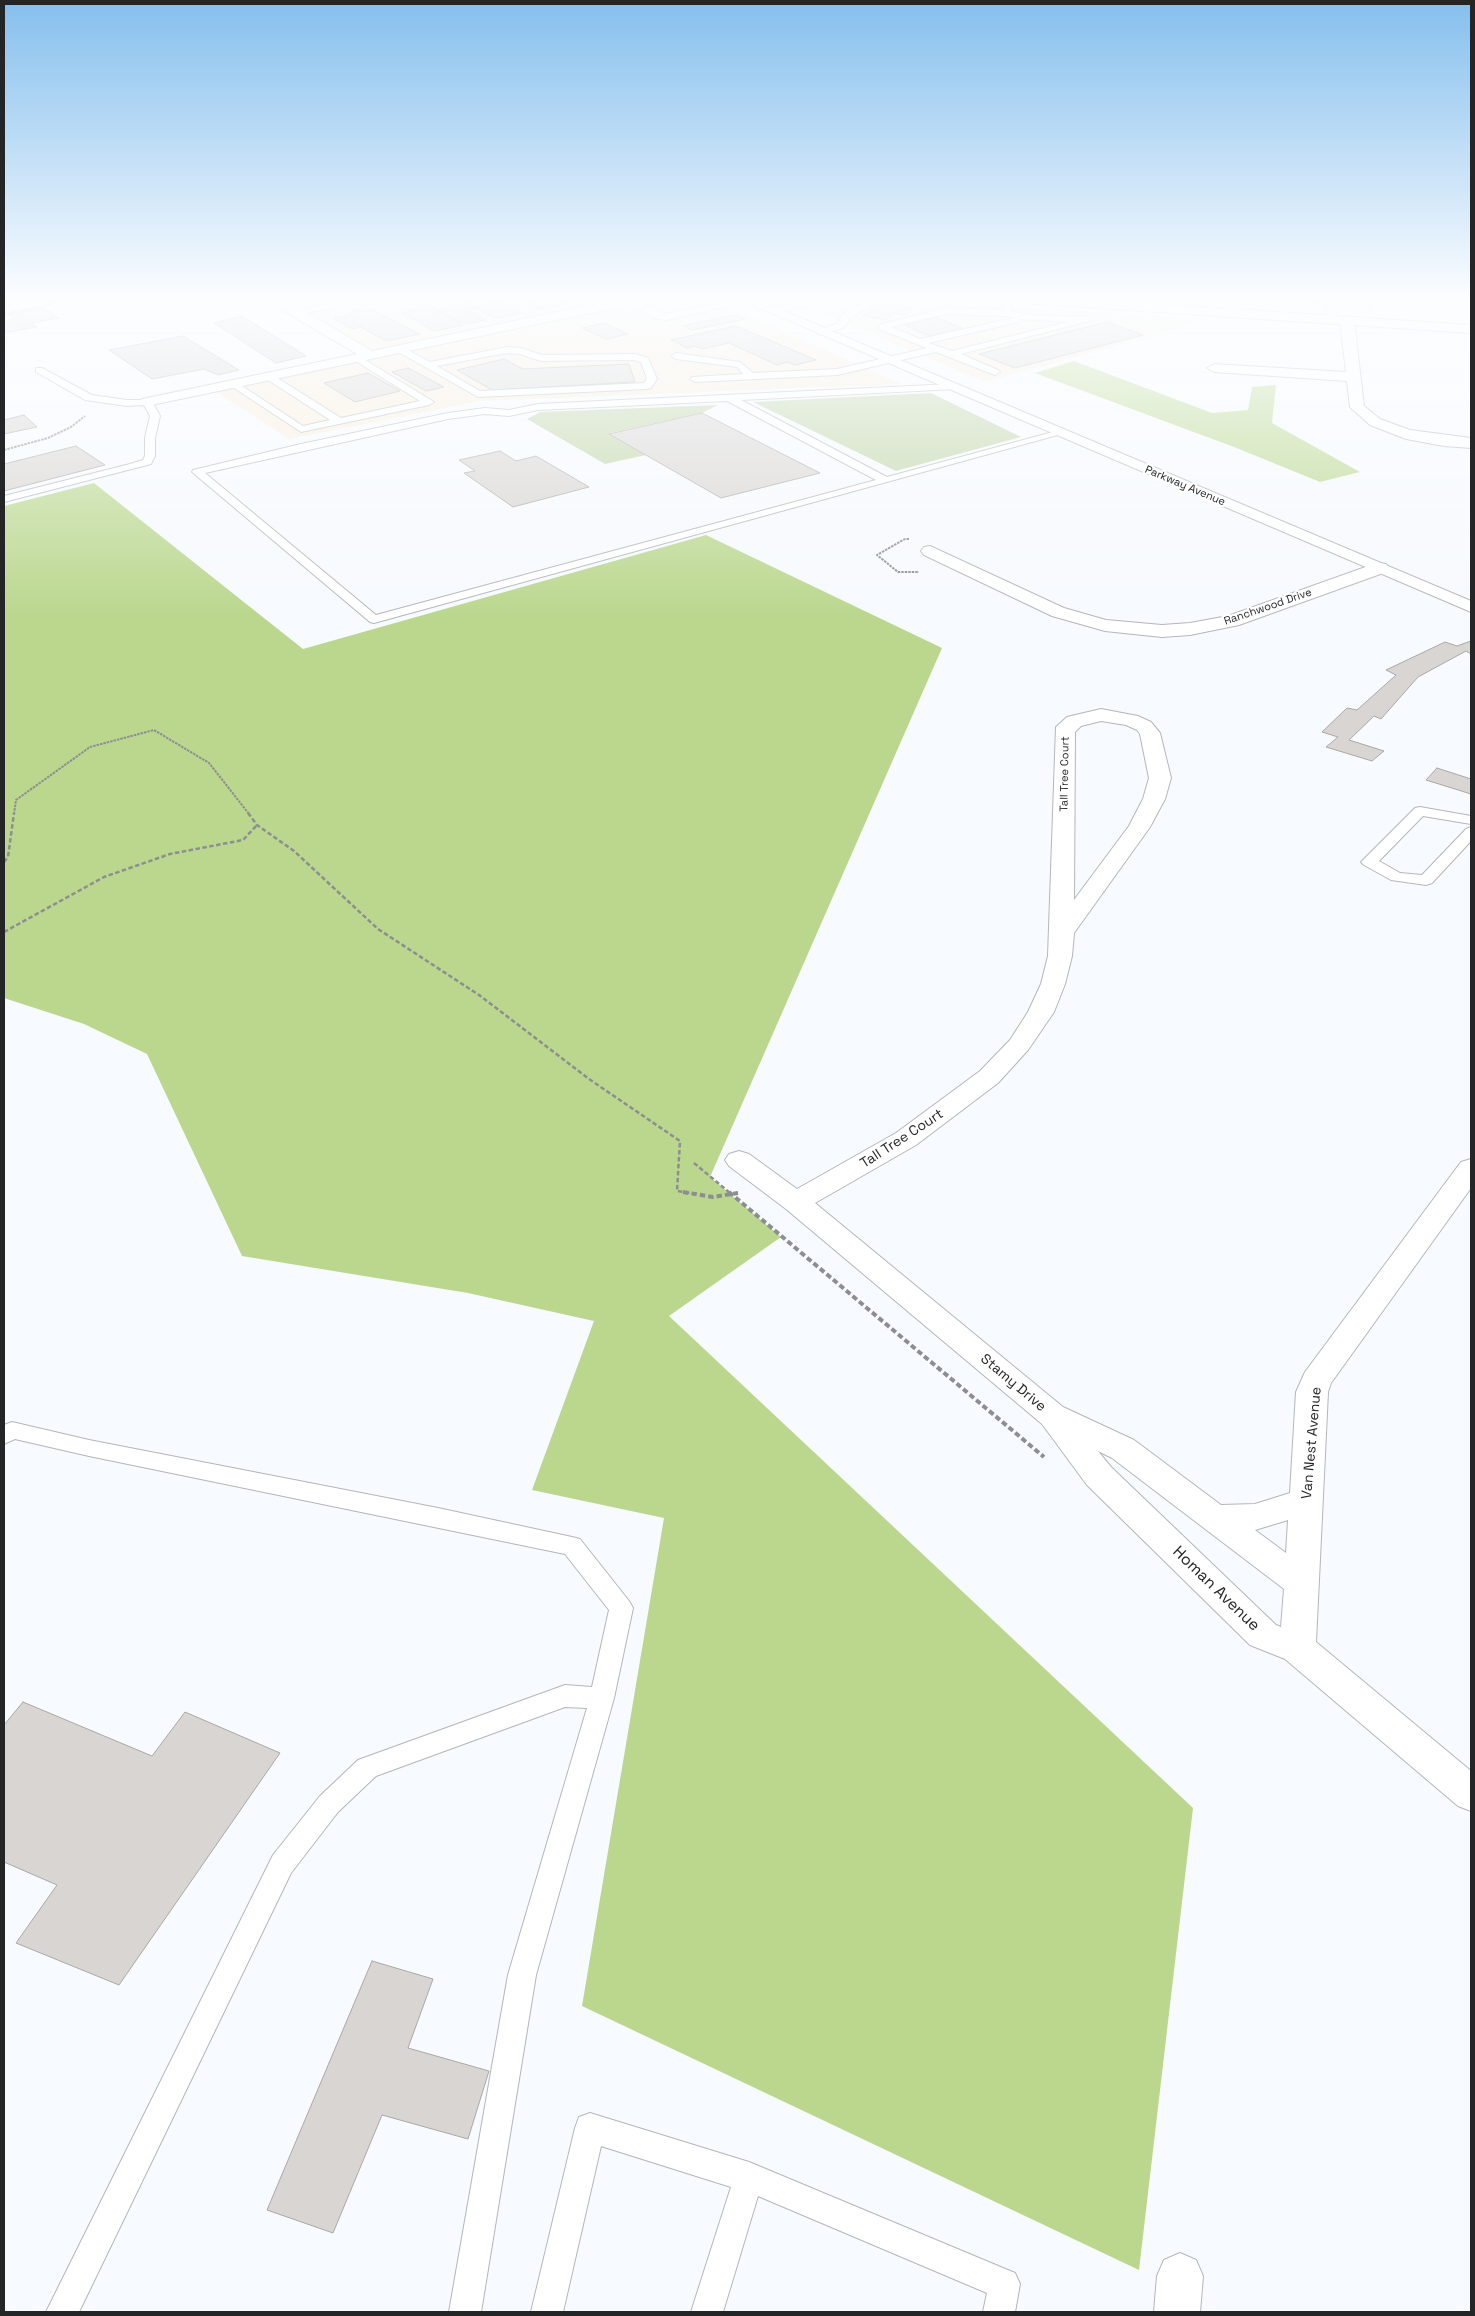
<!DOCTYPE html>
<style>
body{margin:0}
#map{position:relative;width:1475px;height:2316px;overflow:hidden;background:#f7fafe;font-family:"Space Grotesk",sans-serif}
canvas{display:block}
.frame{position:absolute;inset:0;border:5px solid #242527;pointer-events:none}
</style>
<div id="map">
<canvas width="1475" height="2316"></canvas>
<div class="frame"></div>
</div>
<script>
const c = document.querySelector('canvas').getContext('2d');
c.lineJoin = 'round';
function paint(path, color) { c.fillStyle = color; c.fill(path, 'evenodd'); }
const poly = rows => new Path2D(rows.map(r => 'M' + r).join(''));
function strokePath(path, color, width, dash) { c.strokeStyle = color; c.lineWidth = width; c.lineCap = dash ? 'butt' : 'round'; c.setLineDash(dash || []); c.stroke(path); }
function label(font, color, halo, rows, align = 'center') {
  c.font = font + ' "Space Grotesk",sans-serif'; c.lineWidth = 4.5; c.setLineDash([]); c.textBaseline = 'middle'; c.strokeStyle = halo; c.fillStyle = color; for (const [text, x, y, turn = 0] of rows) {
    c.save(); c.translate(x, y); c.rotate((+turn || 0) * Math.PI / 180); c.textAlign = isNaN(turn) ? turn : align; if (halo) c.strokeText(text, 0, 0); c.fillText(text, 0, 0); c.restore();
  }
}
const commercial = poly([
 [361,294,701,294,902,384,480,401,289,439,213,390,362,358,278,310],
 [787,294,835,294,1193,318,1191,325,985,382,782,297],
 [1077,294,1370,294,1375,314]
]);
const green = poly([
 [931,393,1021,437,896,471,753,402],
 [718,405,702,413,610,433,646,455,605,464,527,419,540,412]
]);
const forest = poly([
 [1074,361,1212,413,1248,410,1252,387,1276,385,1272,423,1360,472,1320,482,1234,447,1035,373],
 [94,483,303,649,706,535,942,648,710,1177,781,1237,669,1316,1193,1808,1139,2270,582,2006,664,1518,532,1490,594,1321,468,1293,242,1256,147,1054,84,1024,4,998,4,506]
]);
const building = poly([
 [466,294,483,294,521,313,495,318,454,297,466,294],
 [522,294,549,294,567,304,536,310,525,304,531,303,521,298,527,297,522,294],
 [1321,294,1321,303,1273,300,1273,296,1254,295,1321,294],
 [881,304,911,308,904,315,894,313,886,320,863,316,881,304],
 [469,305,478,309,469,311,486,320,466,324,438,311,469,305],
 [430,307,463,325,435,331,402,313,430,307],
 [44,308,59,318,32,323,37,327,4,333,4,321,15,319,8,314,44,308],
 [360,310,364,312,372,310,420,334,386,341,361,327,353,329,333,318,353,314,350,312,360,310],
 [734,315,745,319,692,330,683,326,734,315],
 [242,316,306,356,276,363,214,323,242,316],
 [937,318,962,328,930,336,906,326,910,325,905,323,937,318],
 [1107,322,1143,335,1015,368,979,354,1107,322],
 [604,323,628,334,606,339,582,328,604,323],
 [736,326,816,360,795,365,787,362,777,365,729,343,702,349,695,346,687,348,671,340,736,326],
 [183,336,239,370,218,375,204,369,152,379,109,350,183,336],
 [504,359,523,369,629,364,635,382,492,390,457,370,504,359],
 [408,368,444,387,426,391,392,372,408,368],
 [368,373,400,391,355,402,324,383,368,373],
 [702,413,820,473,721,498,609,434,702,413],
 [24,415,37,427,4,434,4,420,24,415],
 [76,446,105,465,4,491,4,464,76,446],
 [500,451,516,461,536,456,589,487,513,507,464,473,475,471,459,460,500,451],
 [1471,641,1471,654,1466,651,1418,677,1381,719,1374,716,1349,740,1384,751,1372,761,1326,747,1338,737,1322,732,1347,708,1357,710,1396,675,1386,670,1445,642,1457,646,1471,641],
 [1437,768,1471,779,1471,794,1426,780,1437,768],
 [23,1702,152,1756,185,1712,280,1753,119,1985,16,1943,57,1885,4,1862,4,1725,23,1702],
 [372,1961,433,1979,408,2048,489,2071,468,2139,382,2115,333,2233,267,2210,372,1961]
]);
const pathFar2 = poly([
 [4,314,46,306,68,296,43,294],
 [4,450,48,438,71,427,85,416],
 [909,539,905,539,877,555,898,572,919,572],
 [14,814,16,800,90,747,154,730,209,763,249,814]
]);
const pathFar1 = poly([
 [248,813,257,825,294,851,378,929,479,995,589,1079,680,1141,677,1191,691,1193],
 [4,862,8,857,14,813],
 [4,932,104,877,170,854,243,840,257,825],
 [694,1163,730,1193],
 [736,1193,738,1193]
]);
const path = poly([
 [683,1192,713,1197,738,1193],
 [729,1192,1044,1457]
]);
const lane = poly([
 [377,294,396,294,296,315,291,312,377,294],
 [565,294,576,294,601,308,593,310,565,294],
 [841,294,871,297,876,302,850,318,845,327,822,335,819,334,819,330,838,323,843,314,866,302,848,299,770,313,765,310,841,294],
 [1230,294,1238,294,1237,313,1232,316,1227,313,1230,294],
 [1336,294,1345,294,1337,303,1336,320,1331,323,1326,320,1329,303,1336,294],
 [1008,295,1012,298,1010,311,1026,315,1088,317,1093,320,961,354,998,370,1000,372,995,375,936,352,837,375,695,382,690,379,692,377,743,374,737,367,676,359,671,356,676,353,740,362,753,373,837,369,927,348,879,329,879,325,946,308,1001,310,1004,298,1008,295],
 [946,314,1005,316,1013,318,920,339,891,327,946,314],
 [1019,319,1068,322,952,351,929,343,1018,322,1019,319],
 [628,298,666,314,748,298,752,301,666,320,655,318,625,303,625,299,628,298],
 [397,347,403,347,430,362,507,347,521,348,542,355,635,354,648,358,657,379,651,388,647,389,478,397,397,351,397,347],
 [507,353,520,354,541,361,634,360,641,362,647,379,644,383,480,391,437,366,507,353],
 [357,355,434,402,429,405,301,432,228,384,236,382,303,426,330,420,265,378,265,374,271,374,341,418,420,401,354,360,354,356,357,355],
 [36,368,42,368,92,395,127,400,151,400,160,416,155,438,155,456,151,464,4,502,4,496,130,464,143,460,145,456,145,438,150,416,144,405,127,406,85,400,36,372,36,368],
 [952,384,957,387,956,389,741,400,887,477,1060,430,1065,433,374,623,370,622,192,472,193,470,301,444,448,413,485,408,509,410,538,404,952,384],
 [727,401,876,480,376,615,205,473,448,419,485,414,509,416,538,410,727,401],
 [1420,807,1471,816,1471,824,1423,816,1379,861,1400,873,1422,875,1466,829,1471,827,1471,841,1432,883,1426,885,1391,880,1364,865,1361,862,1415,808,1420,807],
 [12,1422,89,1440,438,1508,572,1537,580,1539,629,1601,633,1608,614,1698,536,1975,481,2312,449,2312,508,1975,587,1708,565,1707,376,1776,338,1812,291,1873,79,2312,46,2312,273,1855,320,1796,358,1760,565,1685,592,1687,609,1610,565,1554,89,1456,15,1439,4,1444,4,1425,12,1422],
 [590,2113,749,2162,1015,2273,1020,2284,1015,2312,983,2312,987,2293,758,2196,723,2312,691,2312,731,2187,601,2146,563,2312,531,2312,575,2128,579,2117,590,2113]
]);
const street = poly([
 [253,294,272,294,281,297,372,351,642,294,667,294,661,298,147,406,142,405,140,402,142,399,147,398,357,354,271,303,253,294],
 [1135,294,1148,294,1144,309,1139,310,1132,306,1135,294],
 [1347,317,1354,321,1364,406,1380,419,1410,430,1471,438,1471,448,1444,446,1406,439,1370,425,1350,407,1347,381,1214,372,1207,368,1214,364,1346,372,1340,321,1347,317],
 [930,546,1064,608,1106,620,1162,625,1190,623,1228,616,1374,564,1380,563,1386,564,1389,568,1386,572,1239,625,1190,635,1162,637,1105,631,1052,616,924,555,921,551,924,547,930,546],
 [1101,709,1138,716,1151,722,1160,733,1171,778,1165,799,1150,827,1074,933,1072,956,1065,984,1054,1012,1028,1050,998,1083,916,1145,815,1203,1063,1407,1134,1440,1221,1505,1255,1504,1290,1493,1296,1392,1305,1372,1461,1162,1471,1159,1471,1188,1331,1383,1328,1392,1316,1642,1471,1771,1471,1811,1458,1806,1285,1659,1250,1645,1087,1485,1042,1424,786,1209,729,1166,725,1160,729,1154,739,1151,749,1154,797,1189,896,1133,980,1071,1010,1040,1028,1012,1041,984,1048,956,1056,727,1067,717,1101,709],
 [1101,721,1126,725,1137,730,1140,734,1149,778,1143,799,1129,826,1074,900,1075,732,1081,726,1101,721],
 [1098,1451,1112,1458,1284,1589,1281,1627,1276,1625,1111,1467,1098,1451],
 [1288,1520,1286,1553,1255,1530,1288,1520],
 [1180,2253,1196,2260,1203,2276,1200,2312,1154,2312,1157,2276,1164,2260,1180,2253]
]);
const secondary = poly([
 [727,294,744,294,1471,601,1471,612,727,294],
 [941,294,1008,294,1471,325,1471,333,947,298,941,294]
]);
const farStreetnames = [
 ["Parkway Avenue",1185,486,23],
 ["Ranchwood Drive",1268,607,-19],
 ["Tall Tree Court",1065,774,-89]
];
const streetNames = [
 ["Tall Tree Court",902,1139,-33],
 ["Stamy Drive",1013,1383,40],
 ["Van Nest Avenue",1312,1443,-85]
];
const nearStreetnames = [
 ["Homan Avenue",1216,1589,44]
];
paint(commercial, '#fbeeda');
paint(green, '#bfd3a3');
paint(forest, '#bad78d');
paint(building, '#d9d5d2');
strokePath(building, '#aba7a4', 1);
strokePath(lane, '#b4b6ba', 2);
strokePath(street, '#b4b6ba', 2);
strokePath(secondary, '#b4b6ba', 2);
strokePath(pathFar2, '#8c8e91', 2, [2.5, 1]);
strokePath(pathFar1, '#8c8e91', 2.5, [4.5, 2.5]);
strokePath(path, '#8c8e91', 4, [5.5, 3]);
paint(lane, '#fff');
paint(street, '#fff');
paint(secondary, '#fff');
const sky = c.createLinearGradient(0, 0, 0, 618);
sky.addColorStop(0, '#85bfed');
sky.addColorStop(0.48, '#fbfdff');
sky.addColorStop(1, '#fbfdff00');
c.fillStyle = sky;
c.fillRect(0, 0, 1475, 618);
label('11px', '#242527', '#fff', farStreetnames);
label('14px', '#242527', '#fff', streetNames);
label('16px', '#242527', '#fff', nearStreetnames);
</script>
